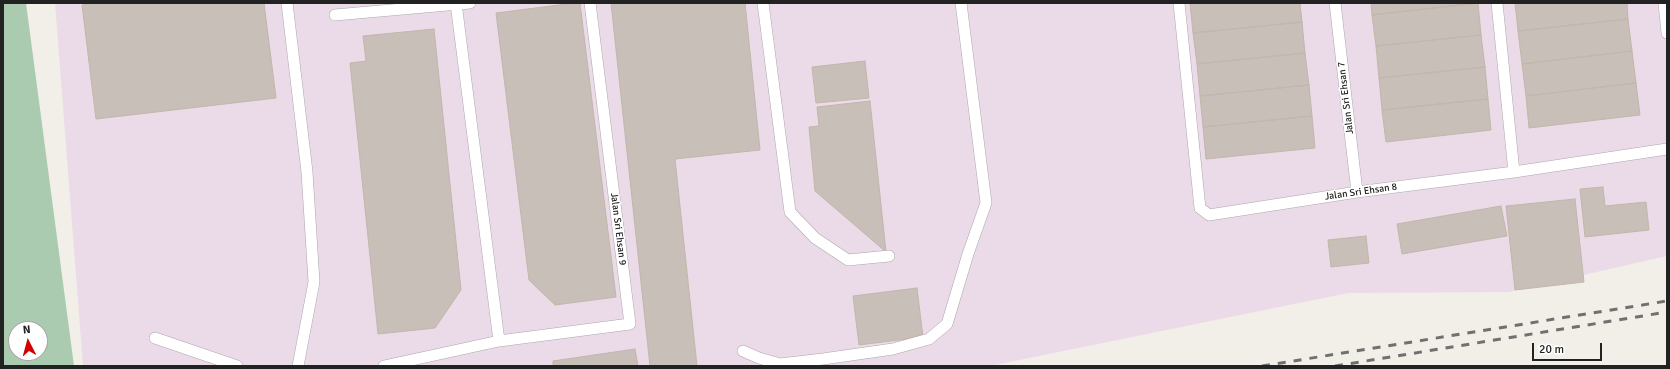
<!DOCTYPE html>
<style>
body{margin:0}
#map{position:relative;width:1670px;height:369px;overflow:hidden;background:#f2efe9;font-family:Signika,sans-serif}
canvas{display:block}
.frame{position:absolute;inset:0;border:4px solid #222;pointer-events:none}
.north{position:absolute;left:8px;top:321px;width:40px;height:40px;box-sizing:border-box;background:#fff;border:1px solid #a7a7a7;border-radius:50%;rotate:354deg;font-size:11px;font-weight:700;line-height:16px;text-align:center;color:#222}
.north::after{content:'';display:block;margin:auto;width:14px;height:18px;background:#d40000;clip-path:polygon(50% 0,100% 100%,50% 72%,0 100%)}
.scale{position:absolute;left:1532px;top:343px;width:70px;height:18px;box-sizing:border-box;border:2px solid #222;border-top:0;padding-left:5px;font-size:12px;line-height:14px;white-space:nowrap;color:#222;-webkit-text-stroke:3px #fff;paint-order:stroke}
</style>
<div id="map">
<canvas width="1670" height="369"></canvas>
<div class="frame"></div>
<div class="north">N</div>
<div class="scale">20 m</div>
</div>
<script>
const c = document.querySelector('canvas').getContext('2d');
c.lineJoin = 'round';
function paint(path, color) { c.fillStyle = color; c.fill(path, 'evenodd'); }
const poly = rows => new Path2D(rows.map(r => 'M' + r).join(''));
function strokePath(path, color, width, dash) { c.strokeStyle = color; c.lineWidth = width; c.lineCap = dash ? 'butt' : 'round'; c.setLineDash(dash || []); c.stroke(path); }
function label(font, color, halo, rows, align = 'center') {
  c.font = font + ' Signika,sans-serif'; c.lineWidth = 3; c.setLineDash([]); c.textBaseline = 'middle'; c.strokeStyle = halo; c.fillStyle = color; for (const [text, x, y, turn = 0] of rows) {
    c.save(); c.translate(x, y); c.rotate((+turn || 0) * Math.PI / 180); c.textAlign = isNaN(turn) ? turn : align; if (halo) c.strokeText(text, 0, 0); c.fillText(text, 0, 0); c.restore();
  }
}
const industrial = poly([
 [55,3,1667,3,1667,256,1509,292,1348,293,990,366,83,366]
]);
const cemetery = poly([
 [3,3,26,3,74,366,3,366],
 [16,329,40,329,40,353,16,353]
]);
const building = poly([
 [96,3,264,3,276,98,96,119,82,5,96,3],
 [575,3,580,3,616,297,555,305,529,280,496,13,575,3],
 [611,3,745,3,760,150,675,159,697,366,650,366,611,3],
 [1190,3,1300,3,1302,22,1193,33,1190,3],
 [1371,3,1478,3,1372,15,1371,3],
 [1478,3,1481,35,1376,46,1372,15,1478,3],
 [1515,3,1627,3,1628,19,1518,31,1515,3],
 [1628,19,1632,51,1522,64,1518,31,1628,19],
 [1302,22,1305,53,1197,64,1193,33,1302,22],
 [434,29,461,290,435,328,378,334,350,63,366,61,363,36,434,29],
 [1481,35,1485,67,1379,78,1376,46,1481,35],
 [1632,51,1636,83,1526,96,1522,64,1632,51],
 [1305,53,1309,85,1200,96,1197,64,1305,53],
 [865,61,869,98,816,103,812,67,865,61],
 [1485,67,1488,99,1382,110,1379,78,1485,67],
 [1636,83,1640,115,1529,128,1526,96,1636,83],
 [1309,85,1312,116,1203,127,1200,96,1309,85],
 [1488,99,1491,130,1386,142,1382,110,1488,99],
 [870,101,886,252,815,191,809,127,819,126,817,107,870,101],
 [1312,116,1315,148,1206,159,1203,127,1312,116],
 [1603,187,1605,206,1646,202,1649,230,1585,237,1580,189,1603,187],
 [1575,199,1584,282,1515,290,1506,206,1575,199],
 [1501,206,1507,236,1402,254,1397,224,1501,206],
 [1366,236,1369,263,1331,267,1328,240,1366,236],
 [917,288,923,337,859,345,853,296,917,288],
 [635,349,638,366,553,366,553,361,635,349]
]);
const lane = poly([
 [287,3,307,172,314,282,298,366],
 [763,3,790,212,815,238,848,260,889,256],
 [1179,3,1200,208,1209,215,1357,192,1514,172],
 [1335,3,1357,192],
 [1497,3,1514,172,1667,149],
 [1664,3,1667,33],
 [335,15,470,3],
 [155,338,237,366],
 [499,341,630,324,590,3],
 [743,351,759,358,780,364,823,359,893,349,929,339,947,324,968,254,986,203,961,3],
 [384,366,499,341,456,3]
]);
const rail = poly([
 [1262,366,1667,301],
 [1335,366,1667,312]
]);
const streetNames = [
 ["Jalan Sri Ehsan 7",1346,98,-97],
 ["Jalan Sri Ehsan 8",1361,192,-8],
 ["Jalan Sri Ehsan 9",618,229,83]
];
paint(industrial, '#ebdbe8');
paint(cemetery, '#aacbaf');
paint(building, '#c7bfb8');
strokePath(building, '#c4b6ab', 1);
strokePath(lane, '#a9a9a9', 12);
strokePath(lane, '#fff', 11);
strokePath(rail, '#707070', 3, [8, 8]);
label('10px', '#222', '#fff', streetNames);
</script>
